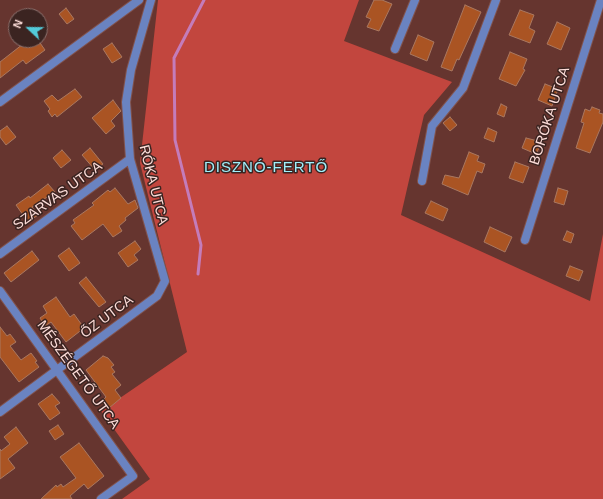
<!DOCTYPE html>
<meta charset="utf-8">
<style>
body{margin:0}
#map{position:relative;width:603px;height:499px;overflow:hidden;background:#66352f;font-family:Arial,sans-serif}
canvas{display:block}
.north{position:absolute;left:8px;top:8px;width:40px;height:40px;box-sizing:border-box;background:#3b2421;border:1px solid #896e6b;border-radius:50%;rotate:292deg;font-size:11px;font-weight:700;line-height:16px;text-align:center;color:#fdddd9}
.north::after{content:'';display:block;margin:auto;width:14px;height:18px;background:#53cbda;clip-path:polygon(50% 0,100% 100%,50% 72%,0 100%)}
</style>
<div id="map">
<canvas width="603" height="499"></canvas>
<div class="north">N</div>
</div>
<script>
const c = document.querySelector('canvas').getContext('2d');
c.lineJoin = 'round';
function paint(path, color) { c.fillStyle = color; c.fill(path, 'evenodd'); }
const poly = rows => new Path2D(rows.map(r => 'M' + r).join(''));
function strokePath(path, color, width, dash) { c.strokeStyle = color; c.lineWidth = width; c.lineCap = dash ? 'butt' : 'round'; c.setLineDash(dash || []); c.stroke(path); }
function label(font, color, halo, rows, align = 'center') {
  c.font = font + ' Arial,sans-serif'; c.lineWidth = 3; c.setLineDash([]); c.textBaseline = 'middle'; c.strokeStyle = halo; c.fillStyle = color; for (const [text, x, y, turn = 0] of rows) {
    c.save(); c.translate(x, y); c.rotate((+turn || 0) * Math.PI / 180); c.textAlign = isNaN(turn) ? turn : align; if (halo) c.strokeText(text, 0, 0); c.fillText(text, 0, 0); c.restore();
  }
}
const forest = poly([
 [158,0,359,0,344,41,452,82,424,115,401,215,590,301,603,234,603,499,122,499,150,479,101,411,187,352,140,163]
]);
const stream = poly([
 [198,274,201,245,175,140,174,58,204,0]
]);
const building = poly([
 [374,0,382,0,392,4,379,31,367,27,371,19,366,17,374,0],
 [465,5,481,12,459,60,457,59,452,71,441,67,465,5],
 [66,8,74,19,67,24,59,14,66,8],
 [520,10,534,15,529,28,535,31,530,43,509,35,520,10],
 [557,22,570,28,561,50,547,44,557,22],
 [418,35,434,42,427,61,410,54,418,35],
 [23,40,38,40,45,50,26,64,23,60,0,78,0,62,23,44,23,40],
 [112,43,122,57,112,63,103,49,112,43],
 [510,52,527,59,523,69,525,70,516,86,499,79,510,52],
 [545,84,558,89,552,106,538,100,545,84],
 [75,89,82,97,57,117,55,114,52,117,48,111,50,109,44,101,52,95,58,101,75,89],
 [113,100,121,111,111,121,115,126,106,134,92,118,113,100],
 [501,104,507,107,504,117,497,114,501,104],
 [592,107,600,110,599,113,603,114,603,122,590,153,576,148,584,123,581,122,585,109,590,111,592,107],
 [450,117,457,125,450,131,443,123,450,117],
 [7,126,16,137,6,145,0,137,0,131,7,126],
 [488,128,497,132,494,142,484,138,488,128],
 [526,138,538,141,537,143,541,144,536,154,522,148,526,138],
 [90,148,103,164,95,170,82,155,90,148],
 [62,150,71,160,61,168,53,158,62,150],
 [469,152,479,156,477,161,485,164,482,173,477,171,468,195,442,184,445,175,459,178,469,152],
 [515,162,529,167,523,183,509,178,515,162],
 [48,184,55,192,32,207,38,215,28,222,16,205,29,196,30,198,48,184],
 [115,188,128,204,135,200,138,208,125,218,126,220,119,226,122,231,113,237,103,224,82,240,71,226,75,223,73,220,94,205,92,203,108,190,110,192,115,188],
 [558,188,568,191,564,205,554,202,558,188],
 [431,201,448,209,443,221,425,213,431,201],
 [490,227,512,237,505,252,484,242,490,227],
 [567,231,574,234,571,243,563,240,567,231],
 [135,241,141,249,134,255,138,260,128,267,118,253,135,241],
 [69,248,80,263,69,271,58,256,69,248],
 [32,251,39,260,11,282,4,273,32,251],
 [570,266,583,271,579,281,566,276,570,266],
 [86,277,106,302,99,307,79,283,86,277],
 [56,297,70,317,74,314,84,328,66,342,51,322,45,326,40,318,47,313,43,306,56,297],
 [0,327,7,336,10,334,16,342,10,346,21,360,31,353,37,361,35,362,39,367,19,382,0,357,0,327],
 [103,356,108,358,114,365,111,367,115,372,112,374,121,385,115,390,121,398,109,408,103,400,106,397,86,370,103,356],
 [52,394,60,403,55,406,60,413,50,420,38,404,52,394],
 [58,425,64,434,55,440,49,431,58,425],
 [16,427,28,443,8,459,15,468,0,479,0,449,1,451,10,444,4,437,16,427],
 [79,443,104,476,88,489,84,484,70,496,72,499,41,499,56,485,57,487,61,484,63,487,76,478,60,457,79,443]
]);
const street = poly([
 [395,49,415,0],
 [0,102,139,0],
 [422,181,432,126,463,88,496,0],
 [525,240,601,0],
 [0,254,130,159],
 [0,291,133,476,101,499],
 [0,412,157,296,165,281,130,159,126,102,131,70,151,0]
]);
const streetNames = [
 ["BORÓKA UTCA",550,116,-72],
 ["RÓKA UTCA",153,185,76],
 ["SZARVAS UTCA",58,196,-36],
 ["ŐZ UTCA",107,317,-37],
 ["MÉSZÉGETŐ UTCA",78,375,54]
];
const neighbourhoodNames = [
 ["DISZNÓ-FERTŐ",266,168]
];
paint(forest, '#c2463e');
strokePath(stream, '#c47cba', 3);
paint(building, '#aa5423');
strokePath(building, '#aa7860', 1);
strokePath(street, '#81534e', 10);
strokePath(street, '#6a83c1', 8);
label('14px', '#fdddd9', '#3b2421', streetNames);
c.letterSpacing = '1px';
label('15px', '#a0f0fc', '#3b2421', neighbourhoodNames);
c.letterSpacing = '0px';
</script>
